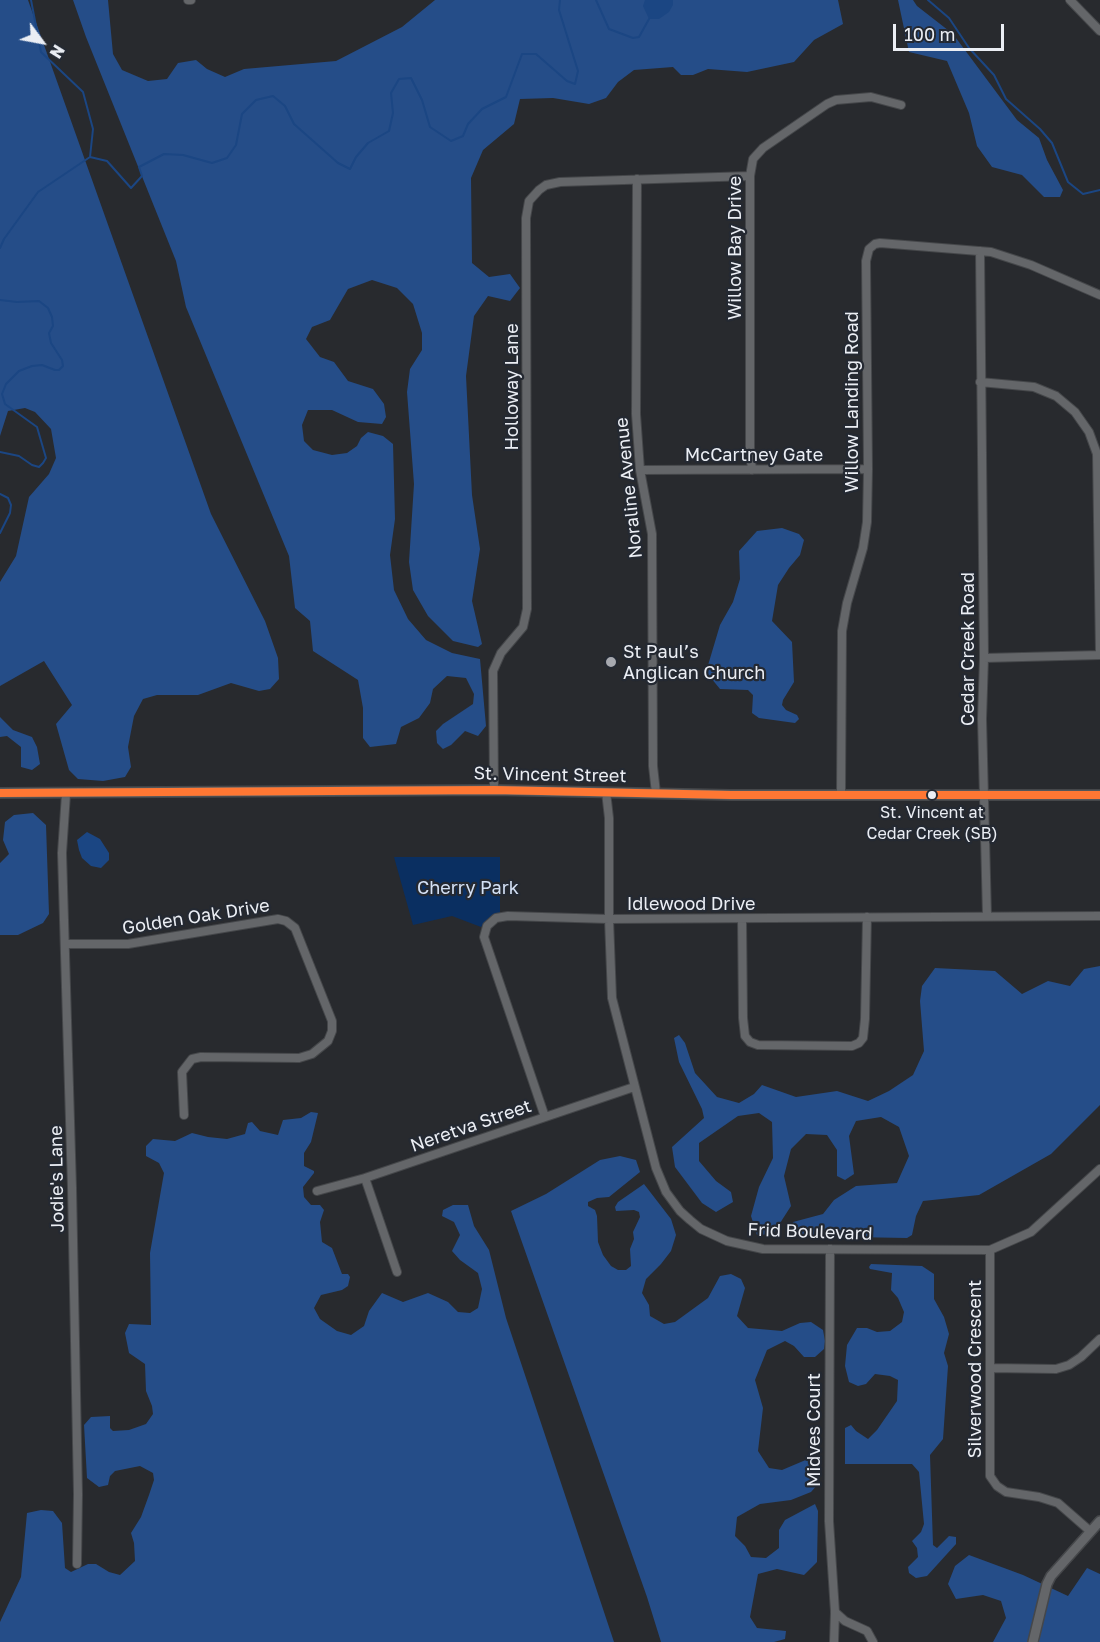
<!DOCTYPE html>
<meta charset="utf-8">
<style>
body{margin:0}
#map{position:relative;width:1100px;height:1642px;overflow:hidden;background:#282a2e;font-family:"Golos Text",sans-serif}
canvas{display:block}
.north{position:absolute;left:12px;top:12px;width:60px;height:60px;-webkit-text-stroke:4px #242932;paint-order:stroke;rotate:122deg;font-size:16px;font-weight:700;line-height:24px;text-align:center;color:#ebeef4}
.north::after{content:'';display:block;margin:auto;width:21px;height:27px;background:#ebeef4;clip-path:polygon(50% 0,100% 100%,50% 72%,0 100%)}
.scale{position:absolute;left:893px;top:24px;width:111px;height:27px;box-sizing:border-box;border:3px solid #ebeef4;border-top:0;padding-left:8px;font-size:18px;line-height:21px;white-space:nowrap;color:#ebeef4;-webkit-text-stroke:4px #242932;paint-order:stroke}
</style>
<div id="map">
<canvas width="1100" height="1642"></canvas>
<div class="north">N</div>
<div class="scale">100 m</div>
</div>
<script>
const c = document.querySelector('canvas').getContext('2d');
c.lineJoin = 'round';
function paint(path, color) { c.fillStyle = color; c.fill(path, 'evenodd'); }
const poly = rows => new Path2D(rows.map(r => 'M' + r).join(''));
function strokePath(path, color, width, dash) { c.strokeStyle = color; c.lineWidth = width; c.lineCap = dash ? 'butt' : 'round'; c.setLineDash(dash || []); c.stroke(path); }
function label(font, color, halo, rows, align = 'center') {
  c.font = font + ' "Golos Text",sans-serif'; c.lineWidth = 4.5; c.setLineDash([]); c.textBaseline = 'middle'; c.strokeStyle = halo; c.fillStyle = color; for (const [text, x, y, turn = 0] of rows) {
    c.save(); c.translate(x, y); c.rotate((+turn || 0) * Math.PI / 180); c.textAlign = isNaN(turn) ? turn : align; if (halo) c.strokeText(text, 0, 0); c.fillText(text, 0, 0); c.restore();
  }
}
const green = poly([
 [394,857,500,857,500,914,489,918,481,927,452,916,413,925]
]);
const forest = poly([
 [0,0,28,0,211,514,265,621,278,658,279,679,270,689,259,691,231,683,198,695,157,695,143,699,134,716,128,747,131,767,125,777,103,781,78,779,69,770,56,724,72,705,44,661,0,686,0,582,16,556,29,497,49,474,56,458,51,429,35,412,25,408,8,411,0,436],
 [73,0,108,0,113,54,122,70,148,81,167,79,178,63,196,60,207,69,225,77,244,69,336,61,402,27,435,0,838,0,843,24,814,40,794,62,747,72,708,69,693,75,681,75,673,67,634,70,618,82,606,98,589,104,553,98,520,99,514,124,483,150,471,178,472,263,489,277,510,274,520,288,510,301,488,296,474,316,466,376,472,495,480,549,472,601,482,644,478,647,453,641,428,616,413,590,409,562,414,484,407,392,410,369,422,350,422,333,413,304,397,288,372,280,348,289,330,320,312,327,306,339,320,357,334,362,348,381,373,389,384,404,386,417,382,424,358,422,332,410,308,410,302,425,304,441,313,450,332,455,347,453,357,446,361,438,368,432,383,436,393,444,395,519,390,555,394,590,408,619,426,640,452,653,480,659,486,726,478,736,465,731,451,745,443,749,437,743,436,731,443,724,473,704,474,694,466,678,447,676,433,689,430,703,419,718,401,727,396,744,370,747,363,738,363,708,358,680,313,651,310,621,295,608,289,556,186,307,176,261,86,37],
 [898,0,913,0,917,6,953,34,1017,120,1039,138,1047,160,1063,190,1060,197,1044,197,1022,175,992,167,977,146,969,113,947,61,909,52],
 [782,528,799,534,804,540,800,555,789,568,778,585,772,621,792,642,794,682,783,700,782,705,786,710,797,715,799,719,795,723,759,718,752,713,753,695,748,690,720,689,706,672,720,625,733,602,740,579,739,551,757,531],
 [0,717,13,730,32,737,37,747,40,764,32,770,21,767,21,747,7,736,0,737],
 [33,813,46,825,49,914,43,923,18,935,0,935,0,863,9,854,3,840,5,822,14,815],
 [1100,966,1100,1105,1051,1154,979,1195,923,1201,916,1216,912,1235,907,1238,796,1236,789,1230,793,1222,823,1214,834,1200,856,1186,897,1183,909,1156,899,1127,881,1117,856,1121,849,1136,854,1174,845,1180,837,1176,837,1150,827,1135,806,1134,791,1149,784,1176,791,1206,773,1234,757,1235,751,1216,759,1187,773,1158,772,1122,759,1113,738,1116,699,1143,699,1161,716,1181,731,1192,733,1202,716,1212,702,1203,675,1167,672,1147,704,1118,702,1109,679,1062,674,1038,679,1035,685,1043,695,1073,717,1097,739,1103,754,1094,762,1085,796,1097,837,1091,868,1101,889,1091,913,1075,924,1051,920,1001,922,986,935,968,995,971,1022,994,1048,981,1070,986,1084,969],
 [311,1112,318,1113,311,1142,304,1153,304,1166,314,1171,314,1173,303,1187,304,1197,311,1205,320,1205,324,1210,320,1222,322,1242,332,1248,342,1274,348,1274,350,1277,348,1286,342,1290,321,1295,314,1308,320,1319,337,1331,351,1335,364,1326,369,1311,382,1293,403,1302,428,1293,448,1302,458,1312,470,1313,478,1308,482,1289,478,1273,460,1260,452,1251,460,1235,454,1222,442,1216,443,1210,453,1205,468,1205,474,1226,489,1250,506,1318,614,1642,0,1642,0,1622,21,1577,27,1513,41,1510,53,1511,62,1523,65,1568,71,1572,88,1564,96,1564,109,1572,120,1575,135,1561,134,1543,131,1533,141,1517,149,1495,154,1480,153,1473,140,1466,115,1471,110,1476,108,1485,99,1487,87,1478,84,1425,91,1417,110,1416,110,1428,113,1431,129,1430,146,1424,153,1414,152,1406,146,1391,145,1364,129,1353,125,1333,129,1324,151,1325,150,1253,164,1173,159,1163,146,1156,146,1146,153,1139,175,1141,192,1133,208,1137,227,1139,245,1134,248,1123,252,1122,260,1131,278,1135,283,1120,301,1118],
 [620,1156,636,1160,640,1172,609,1197,597,1198,588,1202,588,1206,595,1210,597,1216,598,1242,603,1255,611,1266,618,1270,626,1270,631,1266,630,1249,634,1239,633,1232,640,1217,639,1212,634,1210,616,1211,615,1207,618,1202,644,1184,671,1219,676,1235,671,1251,661,1264,646,1279,642,1293,649,1305,650,1316,664,1324,675,1322,708,1298,720,1276,731,1274,741,1279,745,1288,737,1316,748,1328,782,1331,800,1323,811,1322,823,1330,825,1341,824,1349,815,1357,804,1357,794,1346,785,1341,767,1350,755,1380,763,1408,758,1451,769,1468,782,1470,808,1459,818,1467,819,1483,811,1492,791,1500,760,1504,737,1517,735,1536,745,1546,751,1557,766,1558,779,1548,779,1530,785,1520,815,1504,818,1511,817,1562,804,1575,777,1569,758,1574,750,1617,757,1628,786,1631,785,1639,774,1642,661,1642,647,1597,511,1211,546,1194,600,1160],
 [871,1264,922,1266,934,1274,934,1299,944,1317,949,1334,944,1353,948,1366,943,1439,930,1455,933,1545,937,1548,949,1536,956,1537,956,1544,927,1576,916,1578,909,1573,908,1567,918,1557,917,1548,912,1541,921,1532,924,1524,919,1472,912,1464,845,1464,845,1428,851,1425,856,1431,868,1439,877,1430,897,1401,898,1380,890,1376,875,1374,866,1384,858,1386,849,1382,845,1366,847,1345,857,1328,867,1328,877,1332,890,1331,902,1322,904,1312,898,1298,891,1290,892,1273,870,1269,869,1267],
 [969,1555,1023,1575,1068,1596,1087,1568,1100,1574,1100,1642,993,1642,1006,1618,1001,1601,983,1595,956,1599,948,1584,955,1566]
]);
const water = poly([
 [645,0,673,0,673,5,669,12,659,19,649,19,643,6],
 [87,832,100,839,109,853,109,860,101,868,91,866,82,858,79,850,77,840]
]);
const stream = poly([
 [31,0,41,52,83,92,93,129,90,157],
 [596,0,609,29,633,38,639,37,649,19],
 [928,0,949,18,969,48,994,75,1006,99,1040,129,1052,143,1068,182,1083,194,1100,190],
 [0,248,4,239,38,192,90,157,107,161,131,188,142,176,139,167,164,154,183,155,212,163,227,158,236,145,242,114,256,100,273,96,285,106,294,124,338,163,350,169,356,157,368,143,389,131,393,113,391,93,399,79,411,78,422,100,430,127,451,141,463,136,468,124,482,109,506,97,522,54,536,54,567,81,575,84,578,71,559,10,560,0],
 [0,300,17,302,39,301,48,308,52,317,53,326,49,333,51,343,62,360,63,366,59,370,55,370,42,365,32,366,19,371,6,384,2,394,5,404,37,427,46,458,43,463,39,467,32,465,19,456,0,452],
 [0,494,8,498,11,505,10,513,0,533]
]);
const minor = poly([
 [188,0,191,0],
 [1070,0,1100,31],
 [637,179,636,414,640,470,652,534,653,766,656,793],
 [980,251,984,658,982,719,987,916],
 [980,382,1034,387,1056,396,1075,412,1089,432,1097,454,1100,655],
 [640,470,868,469],
 [752,470,750,449,750,176,753,159,763,148,827,104,836,100,871,97,901,105],
 [984,658,1100,655],
 [494,790,493,671,501,653,523,627,527,609,526,218,529,201,539,190,546,185,560,182,750,176],
 [606,792,609,818,609,919,612,998,656,1168,666,1192,680,1211,690,1220,701,1229,727,1241,763,1249,990,1250,1031,1232,1100,1169],
 [66,794,62,853,72,1188,78,1494,77,1564],
 [841,794,842,631,847,603,863,548,867,522,868,469,866,261,869,249,875,244,880,243,991,252,1031,265,1100,295],
 [742,919,743,1018,745,1036,750,1042,758,1045,852,1046,859,1043,863,1038,865,1019,867,917],
 [65,944,128,944,278,919,286,921,295,928,332,1021,332,1031,328,1041,312,1054,299,1058,201,1057,192,1059,182,1072,184,1115],
 [545,1117,484,937,487,926,496,918,508,916,609,919,1100,916],
 [365,1178,397,1272],
 [317,1191,365,1178,634,1087],
 [830,1249,829,1521,835,1612,834,1642],
 [990,1250,990,1476,997,1486,1006,1492,1039,1497,1058,1503,1090,1531],
 [991,1368,1056,1369,1069,1365,1081,1357,1100,1339],
 [835,1612,845,1621,867,1631,873,1642]
]);
const tertiary = poly([
 [0,793,494,790,731,795,1100,795],
 [1033,1642,1047,1584,1051,1576,1100,1521]
]);
const bus1 = poly([
 [0,793,494,790,731,795,1100,795]
]);
const markers = [
 [611,662,6,"#a7a9af"],
 [932,795,5,"#ebeef4"]
];
const busNames = [
 ["St. Vincent at",932,813],
 ["Cedar Creek (SB)",932,834]
];
const streetNames = [
 ["Willow Bay Drive",735,248,-90],
 ["Holloway Lane",512,387,-90],
 ["Willow Landing Road",852,402,-90],
 ["McCartney Gate",754,455],
 ["Noraline Avenue",629,488,-96],
 ["Cedar Creek Road",968,649,-90],
 ["St. Vincent Street",550,775,1],
 ["Idlewood Drive",691,904],
 ["Golden Oak Drive",196,917,-9],
 ["Neretva Street",471,1126,-19],
 ["Jodie's Lane",57,1179,-91],
 ["Frid Boulevard",810,1232,2],
 ["Silverwood Crescent",975,1369,-90],
 ["Midves Court",814,1430,-90]
];
const poiNames = [
 ["St Paul’s",623,652],
 ["Anglican Church",623,673]
];
const parkNames = [
 ["Cherry Park",468,888]
];
paint(green, '#0a2f61');
paint(forest, '#254d88');
paint(water, '#1b4683');
strokePath(stream, '#1b4683', 2);
strokePath(minor, '#45474a', 10);
strokePath(tertiary, '#45474a', 12);
strokePath(minor, '#646669', 8);
strokePath(tertiary, '#646669', 9);
strokePath(bus1, '#f73', 8);
for (const [x, y, r, color] of markers) { const dot = new Path2D(); dot.arc(x, y, r, 0, 2 * Math.PI); c.fillStyle = color; c.fill(dot); strokePath(dot, '#242932', 2); }
label('16px', '#ebeef4', '#242932', busNames);
label('18px', '#ebeef4', '#242932', streetNames);
label('18px', '#ebeef4', '#242932', poiNames, 'left');
label('18px', '#d4e1f5', '#242932', parkNames);
</script>
